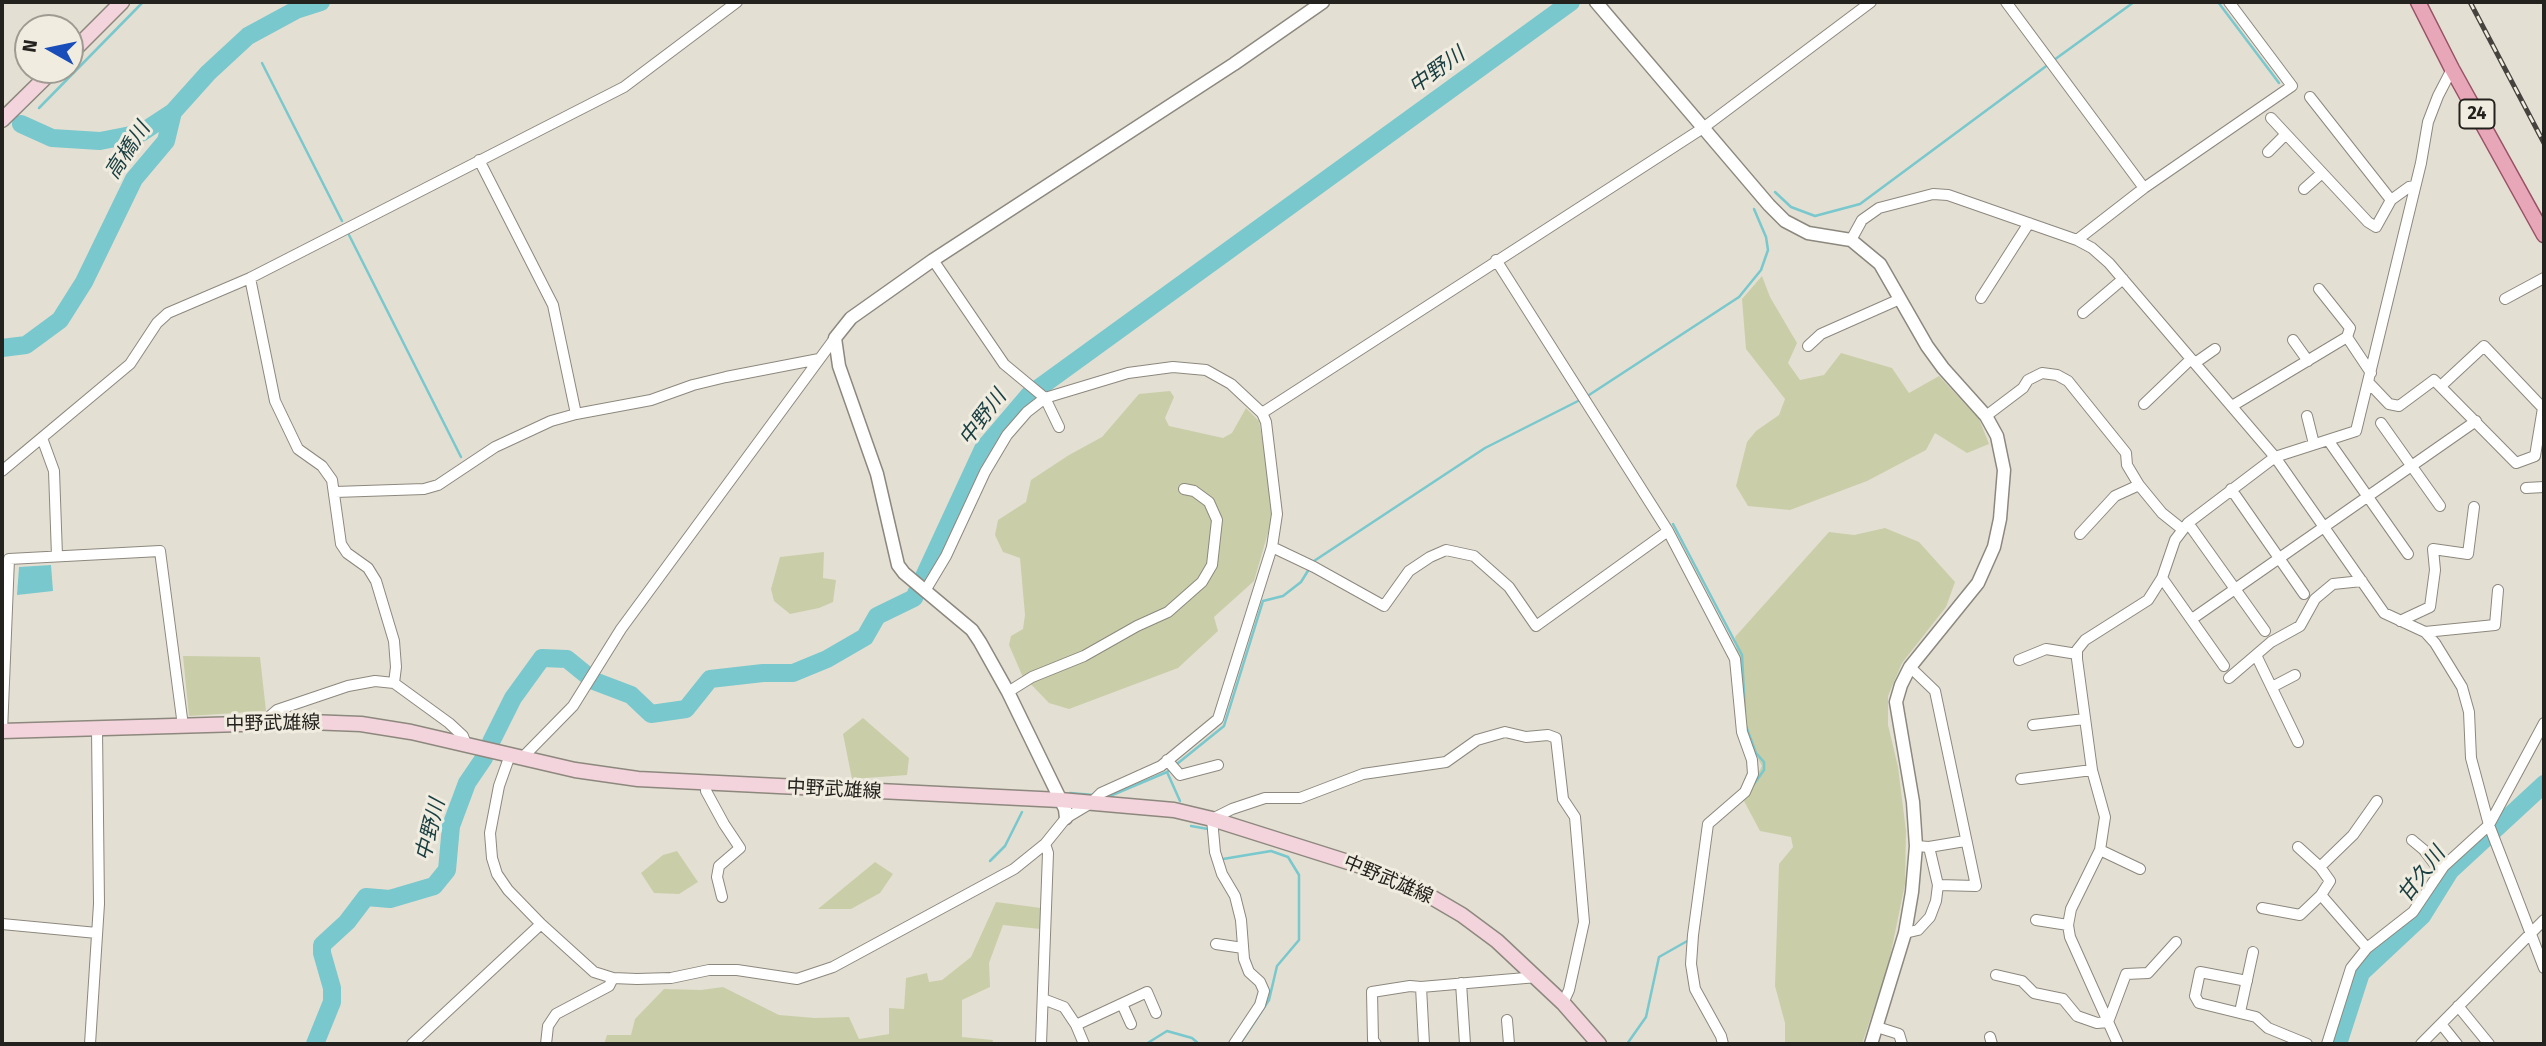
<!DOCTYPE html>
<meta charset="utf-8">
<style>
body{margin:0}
#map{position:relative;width:2546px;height:1046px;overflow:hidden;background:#e4dfd3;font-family:"Fira Sans",sans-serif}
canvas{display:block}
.frame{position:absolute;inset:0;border:4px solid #24221e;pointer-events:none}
.north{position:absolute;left:14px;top:14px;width:70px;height:70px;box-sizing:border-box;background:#f1ece0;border:2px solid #9f9b92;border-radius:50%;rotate:279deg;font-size:19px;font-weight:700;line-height:28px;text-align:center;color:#24221e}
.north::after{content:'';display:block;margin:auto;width:24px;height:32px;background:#184dba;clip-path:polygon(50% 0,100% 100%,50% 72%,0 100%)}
</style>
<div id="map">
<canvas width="2546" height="1046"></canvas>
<div class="frame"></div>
<div class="north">N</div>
</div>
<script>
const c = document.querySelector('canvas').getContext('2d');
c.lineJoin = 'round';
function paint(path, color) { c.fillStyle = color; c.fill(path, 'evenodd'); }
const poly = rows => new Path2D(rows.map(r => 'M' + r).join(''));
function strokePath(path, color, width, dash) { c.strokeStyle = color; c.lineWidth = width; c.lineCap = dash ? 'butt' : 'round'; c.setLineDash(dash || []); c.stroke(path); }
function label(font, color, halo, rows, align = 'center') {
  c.font = font + ' "Fira Sans","Noto Sans JP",sans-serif'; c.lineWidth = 6; c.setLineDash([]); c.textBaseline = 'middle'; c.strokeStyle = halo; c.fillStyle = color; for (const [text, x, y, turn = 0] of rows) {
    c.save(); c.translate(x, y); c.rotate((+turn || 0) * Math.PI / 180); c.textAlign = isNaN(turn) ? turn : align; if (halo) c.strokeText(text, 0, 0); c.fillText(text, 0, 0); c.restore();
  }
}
const green = poly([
 [1762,276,1770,297,1797,343,1788,363,1800,380,1824,375,1841,353,1892,368,1909,393,1939,376,1979,419,1989,444,1967,453,1935,433,1926,450,1867,481,1790,510,1748,506,1736,486,1747,442,1756,431,1779,415,1785,399,1746,349,1742,299],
 [1170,391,1174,397,1165,418,1169,426,1223,438,1232,433,1246,408,1259,421,1264,448,1272,519,1254,581,1214,617,1218,631,1178,668,1069,709,1049,703,1022,675,1009,645,1011,636,1023,629,1025,615,1020,558,1003,552,995,535,998,520,1026,502,1031,480,1069,455,1102,437,1139,394],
 [1885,528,1919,542,1955,582,1946,607,1902,663,1888,696,1888,725,1898,767,1906,831,1905,884,1888,967,1862,1044,1785,1044,1785,1023,1775,986,1779,864,1793,847,1791,837,1760,831,1744,801,1762,766,1747,738,1735,637,1829,532,1854,535],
 [824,552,823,578,836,580,833,602,819,608,790,614,774,601,771,589,780,557],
 [183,656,260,657,266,711,189,716],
 [863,718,909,758,907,775,852,779,843,734],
 [677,851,698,882,679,894,654,893,641,873,663,855],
 [875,862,893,874,880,893,851,909,818,909],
 [996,902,1041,908,1040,929,1003,925,989,963,990,987,962,1000,962,1037,993,1040,992,1044,604,1044,607,1035,631,1035,635,1019,664,989,701,990,723,987,779,1015,815,1018,849,1017,859,1039,889,1034,889,1008,904,1009,906,978,927,973,929,982,942,980,971,957]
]);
const water = poly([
 [51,565,53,591,17,595,19,567]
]);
const stream = poly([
 [2218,2,2279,83],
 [2054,60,2134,2],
 [262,63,342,221],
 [39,108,143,2],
 [1775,192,1791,207,1815,216,1860,204,2049,64],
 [349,235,461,457],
 [1586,397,1739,297,1761,270,1768,250,1766,237,1754,209],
 [1673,524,1742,655,1745,712],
 [1746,726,1756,753,1764,762,1764,770,1754,784],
 [1167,772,1180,801],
 [1070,793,1094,795],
 [1104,795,1110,796,1167,772,1224,726,1263,601,1283,596,1301,582,1314,561,1485,448,1580,400],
 [1191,826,1208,829,1209,833],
 [1223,859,1271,851,1288,857,1299,875,1299,940,1277,966,1269,1000,1240,1044],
 [990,861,1005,846,1022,812],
 [1146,1044,1167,1031,1192,1038,1199,1044],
 [1627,1044,1646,1017,1659,957,1689,940]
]);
const river = poly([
 [21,124,52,138,100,141,141,133,173,112],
 [2,348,26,345,60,320,84,282,134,179,166,141,173,112,208,73,248,36,296,10,321,2],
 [491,742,513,698,542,658,567,659,594,681,631,695,651,714,686,709,710,679,763,673,793,673,827,659,865,637,877,616,914,598,983,449,1029,395,1571,2],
 [315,1044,332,1002,332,988,322,953,322,945,347,922,366,897,390,899,434,886,447,870,451,826,467,783,484,758],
 [2338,1044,2361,973,2422,916,2450,871,2544,784]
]);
const minor = poly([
 [2006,2,2144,188],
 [2452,69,2438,96,2428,122,2421,163,2356,431,2275,457,2384,613,2425,632,2435,643,2462,687,2469,712,2471,758,2489,825,2544,968],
 [2310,97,2391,200],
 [2271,118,2368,222,2376,227,2391,200,2409,187,2415,186],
 [2268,152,2286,134],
 [479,160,553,305,576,414],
 [2304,189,2322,173],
 [1851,240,1862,220,1879,208,1933,194,1948,195,2077,240,2092,248,2109,263,2275,457,2188,523,2175,540,2162,578,2148,600,2085,640,2077,650,2077,659,2092,770,2105,817,2100,850,2071,909,2068,925,2070,937,2118,1044],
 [2077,240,2144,188,2292,86,2229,2],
 [933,260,1004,364,1045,398,1059,427],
 [1496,260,1668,531,1735,659,1742,732,1752,760,1753,774,1745,792,1708,824,1693,935,1691,964,1695,989,1721,1036,1723,1044],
 [250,278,275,401,298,449,322,466,332,480,341,544,347,553,368,568,376,581,394,641,396,667,394,683],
 [2319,289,2350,328,2347,337],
 [1981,298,2029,223],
 [2505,299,2544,278],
 [2083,313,2123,279],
 [2293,340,2308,361],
 [1808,346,1821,334,1900,299],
 [2195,363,2215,349],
 [2369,383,2389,404,2399,406,2434,380,2516,463,2535,456,2543,408,2484,346,2442,385],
 [2144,404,2191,359],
 [2232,406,2347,337,2371,373],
 [1262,413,1703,128,1871,2],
 [1986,416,2023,388,2028,380,2042,373,2057,375,2068,381,2126,453,2127,465,2139,485,2162,513,2182,529],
 [2307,416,2314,444],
 [2381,423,2440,506],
 [42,438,54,471,57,556],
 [2328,440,2408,554],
 [2,471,130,364,157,323,168,313,250,278,624,87,737,2],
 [2526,488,2544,487],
 [2231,489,2304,594],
 [335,492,424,489,438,485,495,447,551,421,576,414,651,400,693,385,726,377,819,359],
 [2188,523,2265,631],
 [2080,534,2115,496,2139,485],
 [1272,547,1314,567,1384,606,1409,571,1430,557,1446,550,1474,556,1509,587,1536,626,1668,531],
 [2162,578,2224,666],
 [2192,619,2476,421],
 [2400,621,2430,607,2435,570,2433,549,2468,554,2474,507],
 [2425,632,2495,625,2498,590],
 [2256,655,2298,742],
 [2019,660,2046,649,2077,654],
 [1910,667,1935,691,1976,886,1938,885],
 [2229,678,2271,642,2300,626,2315,599,2333,584,2362,581],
 [2272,687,2295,675],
 [1008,692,1032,677,1084,656,1137,626,1168,612,1202,582,1212,565,1217,520,1209,502,1194,491,1184,489],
 [262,723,277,710,348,686,375,681,394,683,449,723,463,736,466,744],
 [2033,725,2085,719],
 [2,732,9,559,160,551,183,726],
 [510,755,499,786,490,833,492,858,497,874,508,890,541,924,594,972,613,978,637,979,671,978,709,970,737,970,797,979,833,967,1014,869,1045,844,1066,818,1091,803,1101,793,1161,766,1218,719,1272,547,1277,514,1266,422,1262,413,1231,384,1206,370,1173,367,1128,373,1045,398,1027,412,1007,435,985,472,946,556,925,591],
 [522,758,573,706,621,629,835,338],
 [1167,760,1180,775,1218,765],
 [2021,779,2092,770],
 [706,784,706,791,724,824,740,848,719,866,717,877,722,897],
 [2412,840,2424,850,2440,871],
 [1929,847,1965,841],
 [2298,847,2320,867,2330,881,2321,895,2367,948],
 [2100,850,2140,869],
 [2320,867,2353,835,2377,801],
 [2262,908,2300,915,2321,895],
 [2036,920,2068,925],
 [2,924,97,933],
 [1905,933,1918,930,1930,917,1936,901,1938,885,1929,847,1916,846],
 [1216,944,1243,948],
 [1996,975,2022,981,2034,993,2063,999,2077,1016,2097,1023,2108,1022,2126,974,2148,973,2176,942],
 [2247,981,2200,972,2195,996,2199,1003,2256,1017,2268,1028,2307,1044],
 [1461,983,1465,1044],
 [1043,999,1064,1007,1076,1025,1147,992,1156,1013],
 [1122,1004,1131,1024],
 [2458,1006,2489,1044],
 [2240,1012,2253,952],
 [1507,1020,1509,1044],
 [2441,1024,2457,1044],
 [1076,1025,1084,1044],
 [1877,1027,1899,1034,1902,1044],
 [1990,1037,1992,1044],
 [90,1044,99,904,97,729],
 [412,1044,541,924],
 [546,1044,548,1026,556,1014,609,986,613,978],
 [1041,1044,1048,853,1045,844],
 [1234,1044,1260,1005,1264,991,1260,982,1249,972,1244,959,1241,920,1235,896,1222,874,1215,852,1212,819,1232,809,1265,798,1300,798,1363,774,1446,762,1477,740,1505,732,1526,737,1548,735,1556,738,1563,799,1575,817,1584,922,1569,990,1563,1003],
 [1376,1044,1373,1040,1372,992,1410,986,1421,987],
 [1424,1044,1421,987,1537,977],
 [2327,1044,2351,968,2367,948,2413,912,2444,866,2489,825,2544,723],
 [2421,1044,2544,920]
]);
const tertiary = poly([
 [1596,2,1769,205,1785,221,1808,233,1851,240,1880,264,1927,346,1943,368,1986,416,1997,436,2004,470,2000,519,1994,547,1978,583,1910,667,1901,685,1896,702,1913,802,1916,846,1912,892,1905,933,1871,1044],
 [1066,818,1065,809,1008,692,980,642,972,630,904,573,898,565,877,474,839,366,835,338,851,318,933,260,1234,64,1323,2]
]);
const secondary = poly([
 [70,54,122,2],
 [2,120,53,70],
 [2,731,309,722,361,724,411,732,575,770,638,779,1060,800,1174,810,1212,819,1367,868,1416,888,1462,915,1497,941,1563,1003,1599,1044]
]);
const primary = poly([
 [2418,2,2452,69,2544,235]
]);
const rail = poly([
 [2470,2,2544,143]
]);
const shields = [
 [2477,114,35]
];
const shieldNames = [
 ["24",2477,114]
];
const streetNames = [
 ["中野武雄線",273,724,-1],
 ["中野武雄線",834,790,3],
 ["中野武雄線",1388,880,23]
];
const waterNames = [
 ["中野川",1437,71,-36],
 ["高橋川",128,151,-57],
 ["中野川",983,418,-53],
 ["中野川",431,830,-76],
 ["甘久川",2422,875,-53]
];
paint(green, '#c9cea8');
paint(water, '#78c8cd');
strokePath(stream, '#78c8cd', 2.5);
strokePath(river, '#78c8cd', 18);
strokePath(minor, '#8d887e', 12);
strokePath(tertiary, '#8d887e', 15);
strokePath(secondary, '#8d887e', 17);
strokePath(primary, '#985264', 17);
strokePath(minor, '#fff', 10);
strokePath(tertiary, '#fff', 12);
strokePath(secondary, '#f3d3dc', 14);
strokePath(primary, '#e7a7b9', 14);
strokePath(rail, '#46433e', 5);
strokePath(rail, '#f1ece0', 2.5, [8]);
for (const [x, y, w] of shields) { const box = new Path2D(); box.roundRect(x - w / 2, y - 14.5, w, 29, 5); c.fillStyle = '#f1ece0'; c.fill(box); strokePath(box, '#24221e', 2); }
label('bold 18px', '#24221e', null, shieldNames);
label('19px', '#24221e', '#f1ece0', streetNames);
label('italic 21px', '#183e41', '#f1ece0', waterNames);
</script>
